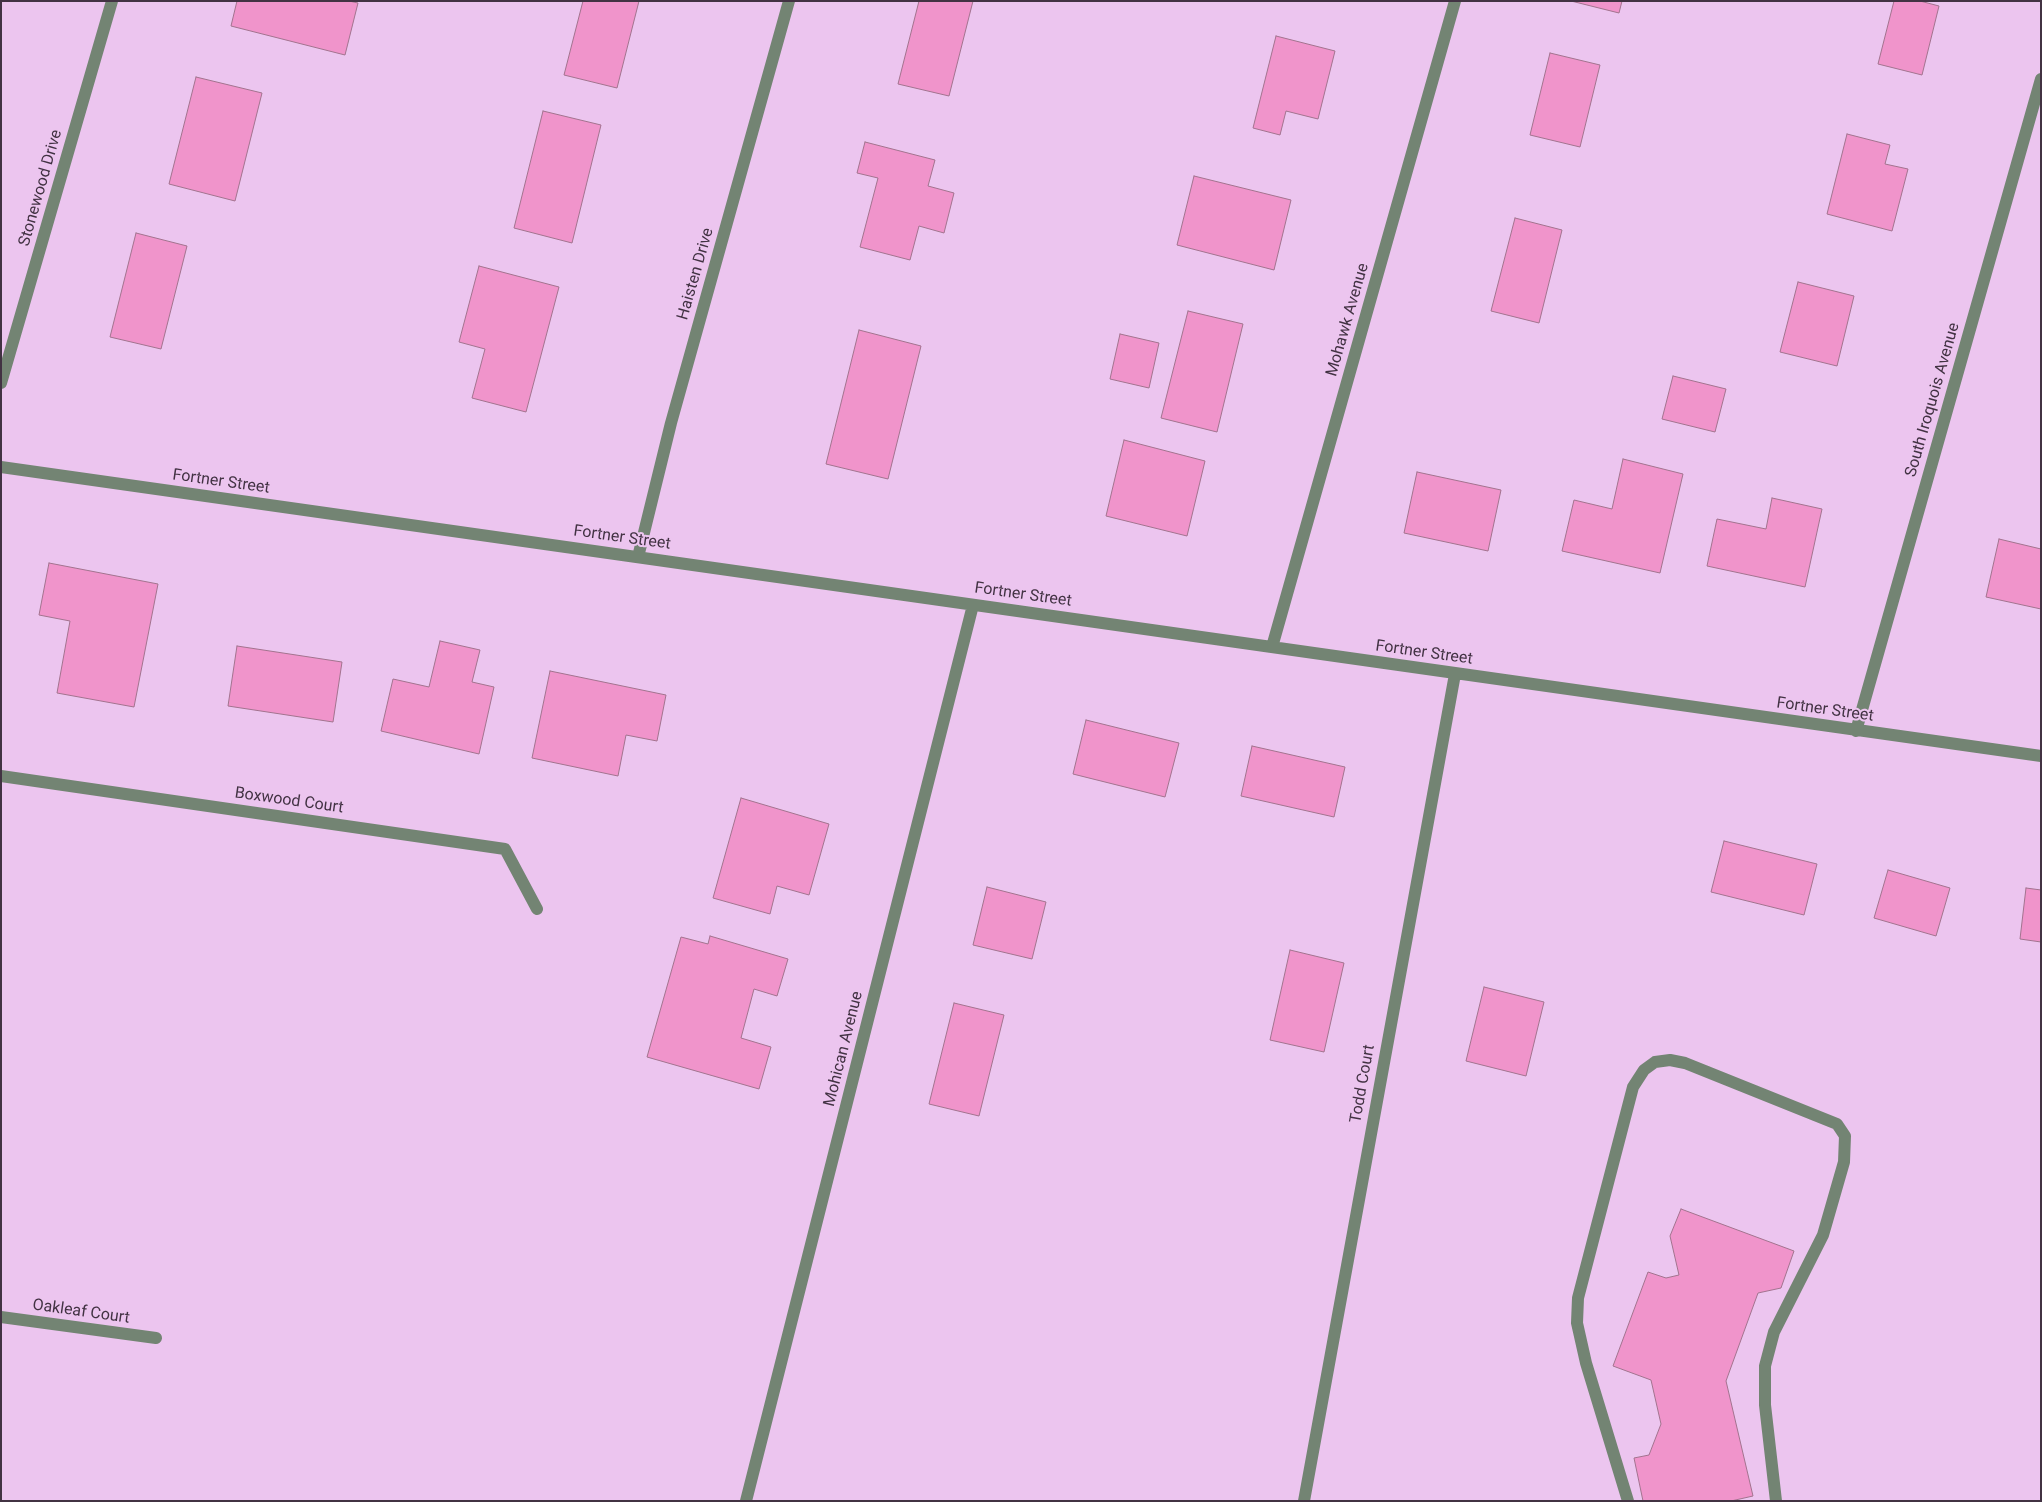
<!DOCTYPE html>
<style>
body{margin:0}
#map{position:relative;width:2042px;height:1502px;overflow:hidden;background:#ecc5ef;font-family:Roboto,sans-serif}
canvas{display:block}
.frame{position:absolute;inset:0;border:2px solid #423243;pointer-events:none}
</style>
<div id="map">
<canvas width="2042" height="1502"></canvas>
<div class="frame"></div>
</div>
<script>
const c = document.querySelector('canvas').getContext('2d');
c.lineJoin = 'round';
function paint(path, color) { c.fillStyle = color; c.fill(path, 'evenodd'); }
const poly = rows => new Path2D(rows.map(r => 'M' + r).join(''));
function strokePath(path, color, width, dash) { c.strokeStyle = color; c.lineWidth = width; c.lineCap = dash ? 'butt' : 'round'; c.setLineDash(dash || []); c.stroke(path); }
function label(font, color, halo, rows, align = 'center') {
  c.font = font + ' Roboto,sans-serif'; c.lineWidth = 4; c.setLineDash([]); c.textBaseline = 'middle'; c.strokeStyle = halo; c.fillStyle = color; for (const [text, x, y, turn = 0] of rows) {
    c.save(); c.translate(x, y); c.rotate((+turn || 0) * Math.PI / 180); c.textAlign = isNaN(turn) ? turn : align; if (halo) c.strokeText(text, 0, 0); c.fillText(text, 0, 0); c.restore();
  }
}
const building = poly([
 [237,1,349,1,358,3,345,55,231,26,237,1],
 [583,1,639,1,617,88,564,75,583,1],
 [919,1,973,1,949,96,898,84,919,1],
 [1571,1,1622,1,1619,13,1571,1],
 [1894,1,1920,1,1939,6,1922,75,1878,64,1894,1],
 [1276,36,1335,51,1318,119,1286,111,1280,135,1253,128,1276,36],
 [1550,53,1600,65,1580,147,1530,135,1550,53],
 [196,77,262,93,235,201,169,184,196,77],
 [543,111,601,125,572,243,514,228,543,111],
 [1847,134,1890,145,1885,164,1908,169,1892,231,1827,214,1847,134],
 [865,142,935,160,928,186,954,193,944,233,919,226,910,260,860,247,878,178,857,173,865,142],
 [1194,176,1291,200,1274,270,1177,245,1194,176],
 [1515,218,1562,230,1539,323,1491,311,1515,218],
 [136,233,187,246,161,349,110,337,136,233],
 [479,266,559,287,526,412,472,398,485,349,459,342,479,266],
 [1798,282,1854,296,1837,366,1780,352,1798,282],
 [1188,311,1243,324,1217,432,1161,418,1188,311],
 [859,330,921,346,888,479,826,464,859,330],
 [1120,334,1159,343,1149,388,1110,379,1120,334],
 [1673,376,1726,389,1715,432,1662,419,1673,376],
 [1124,440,1205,461,1187,536,1106,516,1124,440],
 [1623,459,1683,474,1660,573,1562,551,1574,500,1612,509,1623,459],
 [1417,472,1501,490,1488,551,1404,533,1417,472],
 [1772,498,1822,509,1805,587,1707,566,1717,519,1766,529,1772,498],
 [1999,539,2041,549,2041,609,1986,597,1999,539],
 [49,563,158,584,134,707,57,693,70,621,39,615,49,563],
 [440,641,480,650,472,682,494,687,479,754,381,731,393,679,429,687,440,641],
 [237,646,342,662,333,722,228,706,237,646],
 [550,671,666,695,657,741,626,735,618,776,532,758,550,671],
 [1086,720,1179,743,1165,797,1073,774,1086,720],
 [1252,746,1345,767,1334,817,1241,796,1252,746],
 [741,798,829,824,809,895,777,886,770,914,713,898,741,798],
 [1724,841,1817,864,1804,915,1711,892,1724,841],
 [1888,870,1950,888,1936,936,1874,918,1888,870],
 [987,887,1046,902,1032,959,973,945,987,887],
 [2026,888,2041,890,2041,942,2020,939,2026,888],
 [710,936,788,959,777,996,754,989,741,1038,771,1047,759,1089,647,1057,681,937,708,944,710,936],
 [1290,950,1344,963,1324,1052,1270,1040,1290,950],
 [1484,987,1544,1002,1526,1076,1466,1061,1484,987],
 [954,1003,1004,1015,979,1116,929,1104,954,1003],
 [1681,1209,1794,1251,1781,1288,1758,1293,1726,1381,1753,1496,1731,1501,1643,1501,1634,1458,1649,1455,1661,1424,1651,1380,1613,1366,1648,1272,1666,1278,1679,1275,1670,1236,1681,1209]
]);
const minor = poly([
 [1,383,112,1],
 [1,467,2041,756],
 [638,557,671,423,789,1],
 [1272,647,1455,1],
 [1856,731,2041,79],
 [1,776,505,849,537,909],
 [1,1317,156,1338],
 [746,1501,973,605],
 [1304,1501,1455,674],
 [1628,1501,1586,1363,1577,1323,1578,1298,1633,1087,1644,1070,1655,1062,1670,1060,1685,1063,1837,1124,1845,1136,1844,1162,1823,1235,1774,1332,1765,1366,1765,1405,1776,1501]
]);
const streetNames = [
 ["Stonewood Drive",41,188,-74],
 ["Haisten Drive",696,274,-74],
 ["Mohawk Avenue",1348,320,-74],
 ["South Iroquois Avenue",1933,400,-74],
 ["Fortner Street",221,482,8],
 ["Fortner Street",622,538,8],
 ["Fortner Street",1023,595,8],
 ["Fortner Street",1424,653,8],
 ["Fortner Street",1825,710,8],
 ["Boxwood Court",289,801,8],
 ["Mohican Avenue",844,1049,-76],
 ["Todd Court",1363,1084,-80],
 ["Oakleaf Court",81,1312,8]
];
paint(building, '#f094cb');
strokePath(building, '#a2738e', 1);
strokePath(minor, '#738473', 12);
label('16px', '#423243', '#ecc5ef', streetNames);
</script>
